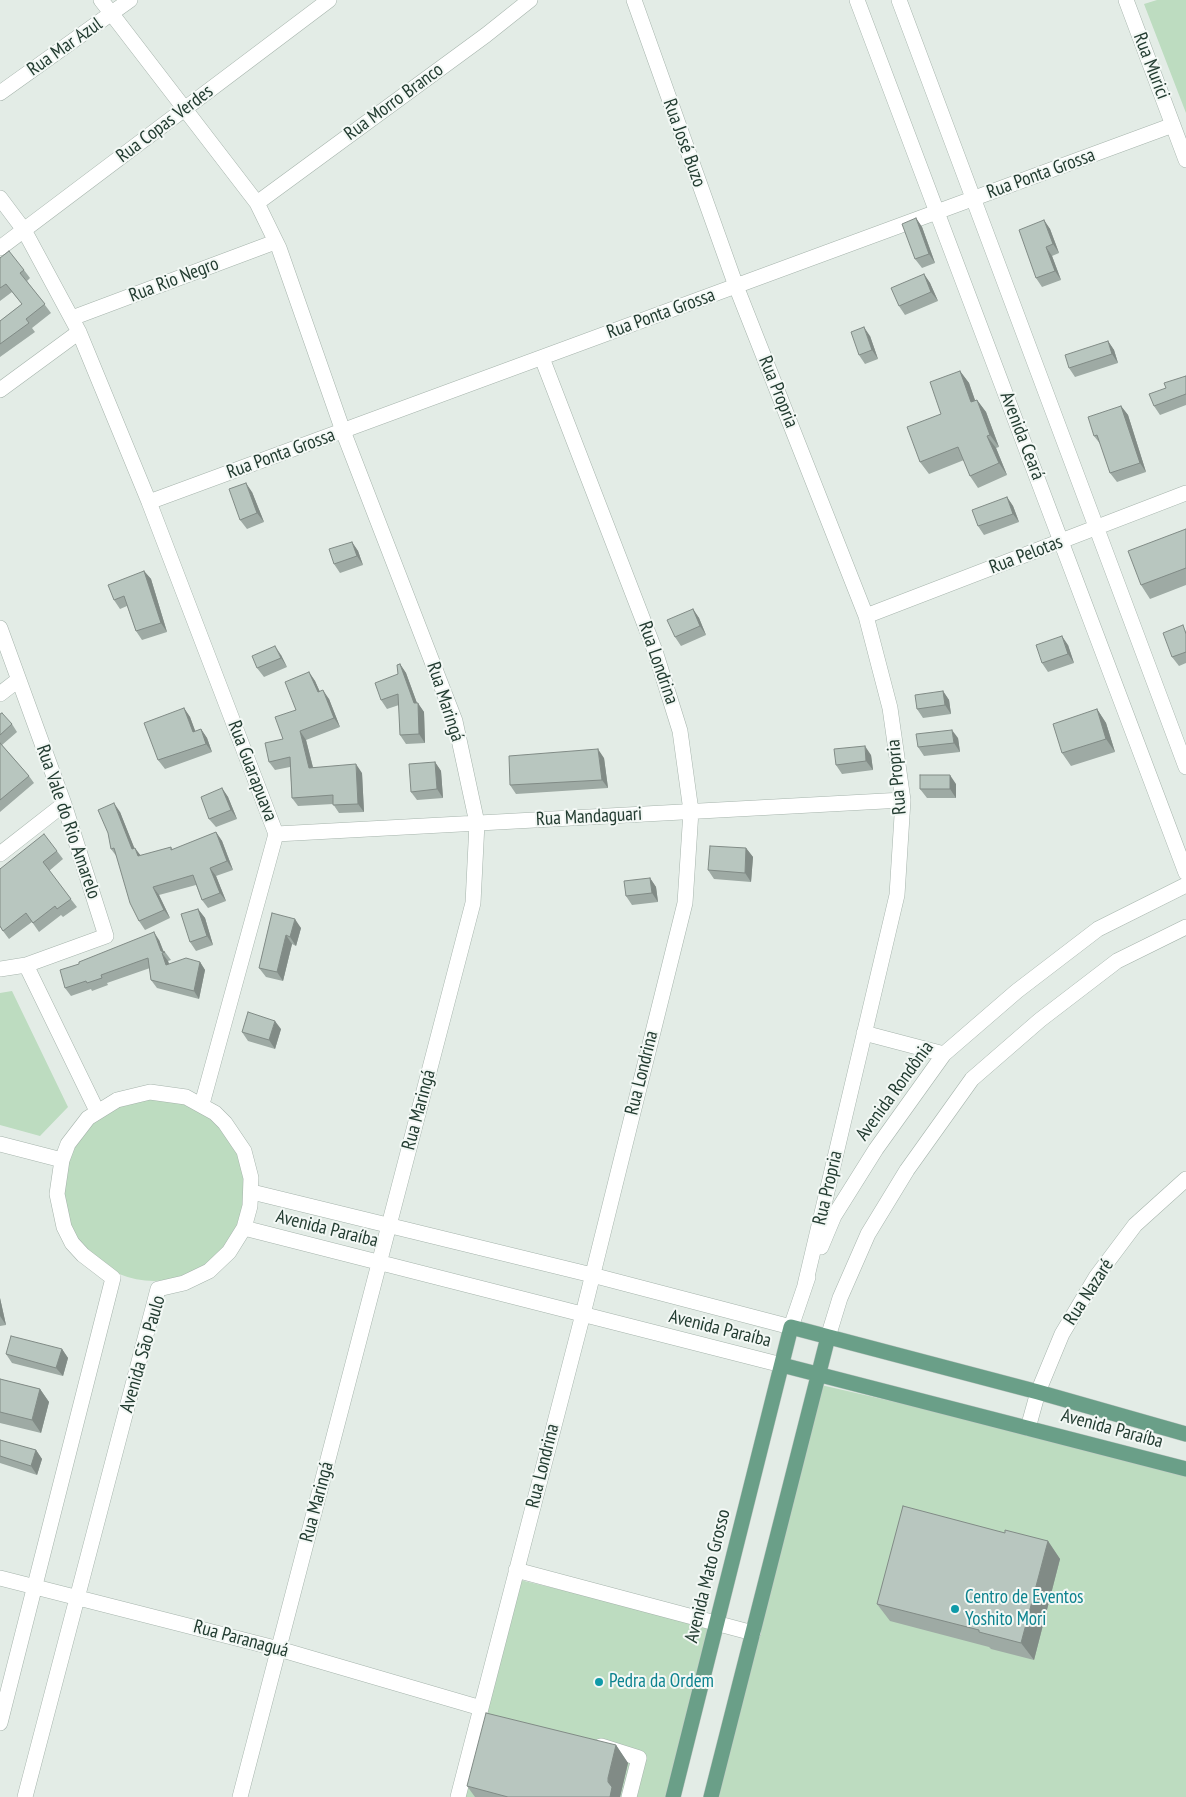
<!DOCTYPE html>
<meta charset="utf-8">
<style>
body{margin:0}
canvas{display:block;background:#e3ece6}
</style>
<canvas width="1186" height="1797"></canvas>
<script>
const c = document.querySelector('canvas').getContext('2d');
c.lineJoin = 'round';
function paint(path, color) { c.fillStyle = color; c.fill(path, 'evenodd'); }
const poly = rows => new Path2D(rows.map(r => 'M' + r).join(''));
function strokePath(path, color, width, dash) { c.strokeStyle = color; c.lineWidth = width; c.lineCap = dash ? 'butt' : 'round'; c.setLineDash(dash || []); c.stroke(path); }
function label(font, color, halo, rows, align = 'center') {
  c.font = font + ' "PT Sans Narrow",sans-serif'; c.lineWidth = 4; c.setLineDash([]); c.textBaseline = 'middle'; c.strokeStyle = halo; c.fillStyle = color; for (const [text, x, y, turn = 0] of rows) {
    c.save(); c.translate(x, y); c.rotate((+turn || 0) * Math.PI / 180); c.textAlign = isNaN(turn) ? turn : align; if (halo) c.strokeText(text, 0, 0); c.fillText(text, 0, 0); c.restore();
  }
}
const green = poly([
 [1157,0,1186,0,1186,113,1144,4],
 [12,991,68,1107,40,1136,0,1125,0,993],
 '63 1190a91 91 0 1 1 182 0a91 91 0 1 1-182 0Z',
 [821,1385,996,1425,1186,1475,1186,1797,717,1797],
 [520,1580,711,1626,667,1797,462,1797]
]);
const minor = poly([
 [101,0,257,203,279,248,343,431,455,721,477,823,473,903,240,1797],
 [634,0,736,286,866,616,890,708,903,800,897,895,805,1285],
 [857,0,1186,873],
 [899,0,1186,767],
 [1126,0,1186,160],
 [0,93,130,0],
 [0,198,24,230,79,332,149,502,276,834,202,1104],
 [257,203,486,35,530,0],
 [0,248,329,0],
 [72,318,275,242],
 [0,390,79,332],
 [149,502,1173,125],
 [866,616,1186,493],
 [0,628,64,804,106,936,26,965,0,969],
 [0,694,18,680],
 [276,834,903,800],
 [0,854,64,804],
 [26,965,97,1111],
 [864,1033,944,1054],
 [0,1144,62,1160],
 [252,1192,592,1275,791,1327,808,1277],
 [244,1228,782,1365],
 [821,1247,834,1216,876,1149,944,1054,1017,991,1098,929,1186,885],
 [828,1337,840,1298,868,1234,907,1170,972,1079,1040,1020,1117,961,1186,927],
 [1028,1428,1038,1392,1062,1334,1096,1277,1135,1225,1186,1179],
 [516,1570,753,1633],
 [0,1578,279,1649,481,1708],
 [0,1723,113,1278,83,1255,72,1243,64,1227,57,1194,62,1160,68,1144,88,1118,117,1100,150,1092,186,1097,215,1113,225,1123,244,1151,251,1178,250,1206,244,1228,229,1252,209,1271,184,1283,158,1289,25,1797],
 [601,1746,639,1758,629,1797],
 [458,1797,583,1314,685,903,691,811,680,731,655,651,542,358]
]);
const major = poly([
 [782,1365,1186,1469],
 [673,1797,791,1327,1038,1392,1186,1434],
 [711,1797,828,1337]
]);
const wall = poly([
 [916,218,922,227,935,263,922,268,915,259],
 [1044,220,1050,229,1059,253,1052,256,1061,280,1042,287,1036,278],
 [0,258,24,270,30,278,27,281,51,313,32,328,35,332,0,357,0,321,22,304,12,292,0,301],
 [924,274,930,283,938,301,905,315,899,306],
 [870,336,878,359,865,364,859,355],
 [1108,341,1114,350,1118,363,1075,377,1069,368],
 [960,371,969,383,975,401,977,400,986,412,999,447,996,448,1007,475,978,488,970,476,964,460,929,474,920,462],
 [1186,376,1186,405,1160,415,1154,406,1166,388],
 [1121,406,1128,415,1146,472,1117,482,1110,473,1101,445,1094,436],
 [252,492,264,522,247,529,240,520],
 [1007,497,1013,506,1019,522,984,535,978,526],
 [1186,529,1186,585,1150,599,1141,585],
 [352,542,358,551,363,565,340,573,334,564],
 [144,571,151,579,167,632,142,640,136,631,127,606,120,609,114,600],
 [693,609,699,618,706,635,681,646,675,637],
 [1186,630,1186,663,1179,666,1172,657],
 [1068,645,1074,663,1048,672,1042,663],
 [281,655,287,667,264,677,257,668],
 [400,664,406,673,417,703,424,712,425,743,406,744,400,735,399,705,387,709,381,700,398,674],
 [309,672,315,681,320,692,329,699,340,727,306,740,313,767,362,773,364,812,339,813,333,804,298,806,292,798,290,767,275,770,269,762,283,739,296,710],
 [943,691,949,700,951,714,923,718,917,709],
 [184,708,190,717,195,731,201,729,207,738,212,752,165,769,158,760],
 [1097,709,1106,723,1115,752,1071,766,1062,753],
 [0,714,12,724,17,732,2,745,29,776,34,783,0,812],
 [958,738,960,752,924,756,918,747],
 [871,755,873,770,842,774,836,765],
 [604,758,608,788,516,794,510,785],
 [435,762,441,771,443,798,417,800,411,792],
 [956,784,956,798,927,798,920,789],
 [222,788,228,797,237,819,216,827,209,819],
 [120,812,134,848,141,856,171,847,173,850,216,832,222,841,233,870,216,876,226,901,208,908,202,900,196,885,159,895,170,918,145,930,139,921,117,857,111,849],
 [746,848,753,857,751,882,714,879,708,870],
 [57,851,63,859,49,871,77,907,63,917,61,915,39,932,32,922,9,939,0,927,0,869],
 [650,878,656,887,658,902,632,905,626,896],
 [198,909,205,918,213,945,196,951,190,942],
 [272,913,301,928,296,946,292,944,283,981,266,977,259,968],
 [159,940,164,952,165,952,171,960,168,961,169,964,200,962,205,970,199,999,157,988,151,980,150,968,107,983,108,985,92,991,91,989,71,996,65,988],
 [281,1029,275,1049,248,1041,242,1032],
 [0,1298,6,1325,0,1326],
 [62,1349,68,1358,63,1376,12,1363,6,1354],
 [0,1379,40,1389,49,1402,41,1433,0,1423],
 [0,1440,36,1450,42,1459,37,1475,0,1463],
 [1005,1533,1048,1541,1060,1559,1034,1660,991,1649,989,1647,890,1621,877,1604],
 [616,1745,628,1763,620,1797,475,1797,467,1786]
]);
const shadedWall = poly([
 [916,218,922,227,935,263,929,254],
 [1044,220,1050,229,1059,253,1053,244],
 [1046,247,1052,256,1061,280,1055,271],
 [924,274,930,283,938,301,931,292],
 [864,327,870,336,878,359,872,350],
 [1108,341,1114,350,1118,363,1112,354],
 [960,371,969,383,980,414,971,402],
 [977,400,986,412,999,447,990,435],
 [1121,406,1128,415,1146,472,1140,463],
 [987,436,996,448,1007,475,999,463],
 [246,483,252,492,264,522,257,513],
 [1007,497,1013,506,1019,522,1013,514],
 [352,542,358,551,363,565,357,556],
 [144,571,151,579,167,632,161,623],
 [693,609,699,618,706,635,700,626],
 [1062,636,1068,645,1074,663,1068,654],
 [275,646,281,655,287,667,281,658],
 [400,664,406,673,418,706,418,703,424,712,425,743,419,734,414,703],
 [309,672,315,681,324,701,318,692],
 [323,690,329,699,340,727,334,718],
 [943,691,949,700,951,714,945,705],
 [184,708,190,717,199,741,193,732],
 [1097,709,1106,723,1115,752,1106,739],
 [201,729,207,738,212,752,206,744],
 [952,730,958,738,960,752,954,743],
 [300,731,306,740,315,776,309,768],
 [865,746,871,755,873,770,866,761],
 [598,749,604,758,608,788,602,780],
 [435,762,441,771,443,798,437,789],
 [356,764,362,773,364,812,358,804],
 [950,775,956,784,956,798,950,789],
 [222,788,228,797,237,819,231,810],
 [114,803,120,812,138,857,132,849],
 [216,832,222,841,233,870,227,861],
 [135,848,141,856,138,856],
 [746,848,753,857,751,882,745,873],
 [210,868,216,876,226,901,220,893],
 [650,878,656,887,658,902,652,893],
 [153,887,159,895,170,918,164,910],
 [198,909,205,918,213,945,207,936],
 [295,919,301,928,296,946,290,937],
 [154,932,159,940,164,953,161,951],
 [286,935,292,944,283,981,277,972],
 [162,953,168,961,172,973,166,965],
 [200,962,205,970,199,999,194,991],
 [275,1021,281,1029,275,1049,269,1040],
 [0,1298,6,1325,0,1316],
 [62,1349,68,1358,63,1376,56,1368],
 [40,1389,49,1402,41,1433,32,1420],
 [36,1450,42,1459,37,1475,31,1466],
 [1048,1541,1060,1559,1034,1660,1021,1643],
 [616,1745,628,1763,620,1797,610,1797,608,1778]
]);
const building = poly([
 [916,218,929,254,915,259,902,224,916,218],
 [1044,220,1053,244,1046,247,1055,271,1036,278,1019,230,1044,220],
 [9,251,24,270,20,273,45,304,26,319,29,323,0,344,0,321,22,304,6,284,0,288,0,258,9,251],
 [924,274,931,292,899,306,891,288,924,274],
 [864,327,872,350,859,355,851,332,864,327],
 [1108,341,1112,354,1069,368,1065,355,1108,341],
 [960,371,971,402,977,400,990,435,987,436,999,463,970,476,958,447,920,462,907,427,941,414,930,382,960,371],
 [1186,376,1186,394,1154,406,1149,394,1166,388,1164,383,1186,376],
 [1121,406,1140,463,1110,473,1097,435,1094,436,1088,417,1121,406],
 [246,483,257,513,240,520,229,489,246,483],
 [1007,497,1013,514,978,526,972,510,1007,497],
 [1186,529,1186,568,1141,585,1128,551,1186,529],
 [352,542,357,556,334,564,329,549,352,542],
 [144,571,161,623,136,631,124,596,114,600,108,585,144,571],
 [693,609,700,626,675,637,667,620,693,609],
 [1183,625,1186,634,1186,652,1172,657,1163,633,1183,625],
 [1062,636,1068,654,1042,663,1036,645,1062,636],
 [275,646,281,658,257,668,252,656,275,646],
 [400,664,414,703,418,703,419,734,400,735,398,694,381,700,375,683,398,674,397,665,400,664],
 [309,672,318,692,323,690,334,718,300,731,309,768,356,764,358,804,333,805,333,795,292,798,290,757,269,762,265,743,283,739,275,717,296,710,285,682,309,672],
 [943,691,945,705,917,709,915,695,943,691],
 [184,708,193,732,201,729,206,744,158,760,144,723,184,708],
 [1097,709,1106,739,1062,753,1053,724,1097,709],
 [2,713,12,724,0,735,0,714,2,713],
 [952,730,954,743,918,747,916,734,952,730],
 [0,743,29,776,0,800,0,743],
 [865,746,866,761,836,765,834,749,865,746],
 [598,749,602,780,510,785,509,756,598,749],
 [435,762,437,789,411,792,409,764,435,762],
 [920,775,950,775,950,789,920,789,920,775],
 [222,788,231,810,209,819,201,797,222,788],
 [114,803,132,849,135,848,138,856,171,847,171,850,216,832,227,861,210,868,220,893,202,900,193,875,153,887,164,910,139,921,130,903,114,848,111,849,108,833,98,810,114,803],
 [44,834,57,851,43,862,71,899,57,909,55,906,33,923,26,913,3,931,0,926,0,869,44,834],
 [710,846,746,848,745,873,708,870,710,846],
 [650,878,652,893,626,896,624,881,650,878],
 [198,909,207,936,190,942,181,914,198,909],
 [272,913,295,919,290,937,286,935,277,972,259,968,272,913],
 [154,932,161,951,165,952,162,953,166,965,186,958,200,962,194,991,151,980,148,958,101,975,102,978,87,983,86,981,65,988,60,970,79,964,79,962,154,932],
 [248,1012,275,1021,269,1040,242,1032,248,1012],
 [11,1336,62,1349,56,1368,6,1354,11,1336],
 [0,1379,40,1389,32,1420,0,1412,0,1379],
 [0,1440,36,1450,31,1466,0,1456,0,1440],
 [903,1506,1005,1533,1005,1530,1048,1541,1021,1643,979,1632,979,1630,877,1604,903,1506],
 [486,1713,616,1745,608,1778,608,1782,612,1787,610,1797,508,1797,467,1786,486,1713]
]);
const markers = [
 [955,1609,5,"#0f9aa8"],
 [599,1682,5,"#0f9aa8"]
];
const streetNames = [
 ["Rua Mar Azul",65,47,-35],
 ["Rua Murici",1151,66,69],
 ["Rua Morro Branco",394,102,-36],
 ["Rua Copas Verdes",165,124,-37],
 ["Rua José Buzo",684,143,70],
 ["Rua Ponta Grossa",1041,174,-20],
 ["Rua Rio Negro",174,280,-21],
 ["Rua Ponta Grossa",661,314,-20],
 ["Rua Propria",778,392,68],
 ["Avenida Ceará",1022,436,69],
 ["Rua Ponta Grossa",281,454,-20],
 ["Rua Pelotas",1026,555,-21],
 ["Rua Londrina",658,663,71],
 ["Rua Maringá",445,702,72],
 ["Rua Guarapuava",252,771,69],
 ["Rua Propria",897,777,-95],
 ["Rua Mandaguari",589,817,-3],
 ["Rua Vale do Rio Amarelo",68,822,71],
 ["Rua Londrina",642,1073,-76],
 ["Avenida Rondônia",895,1091,-54],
 ["Rua Maringá",419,1110,-75],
 ["Rua Propria",828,1188,-77],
 ["Avenida Paraíba",327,1229,14],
 ["Rua Nazaré",1089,1292,-57],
 ["Avenida Paraíba",720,1329,14],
 ["Avenida São Paulo",143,1354,-74],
 ["Avenida Paraíba",1112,1429,15],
 ["Rua Londrina",543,1466,-76],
 ["Rua Maringá",317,1502,-75],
 ["Avenida Mato Grosso",708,1576,-76],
 ["Rua Paranaguá",241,1639,15]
];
const cultureNames = [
 ["Centro de Eventos",965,1598],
 ["Yoshito Mori",965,1620],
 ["Pedra da Ordem",609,1682]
];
paint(green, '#bddcc0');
strokePath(minor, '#a6b4ac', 16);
strokePath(major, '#c1c8c5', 16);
strokePath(minor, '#fff', 15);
strokePath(major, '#6a9f88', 15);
paint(wall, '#9eaaa4');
paint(shadedWall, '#818b86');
paint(building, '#b8c6bf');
strokePath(building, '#818b86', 1);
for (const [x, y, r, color] of markers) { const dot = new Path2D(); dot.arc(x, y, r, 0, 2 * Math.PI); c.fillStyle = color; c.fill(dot); strokePath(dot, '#f3f8f5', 2); }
label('19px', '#233c31', '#f3f8f5', streetNames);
label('19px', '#0d838f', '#f3f8f5', cultureNames, 'left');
</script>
